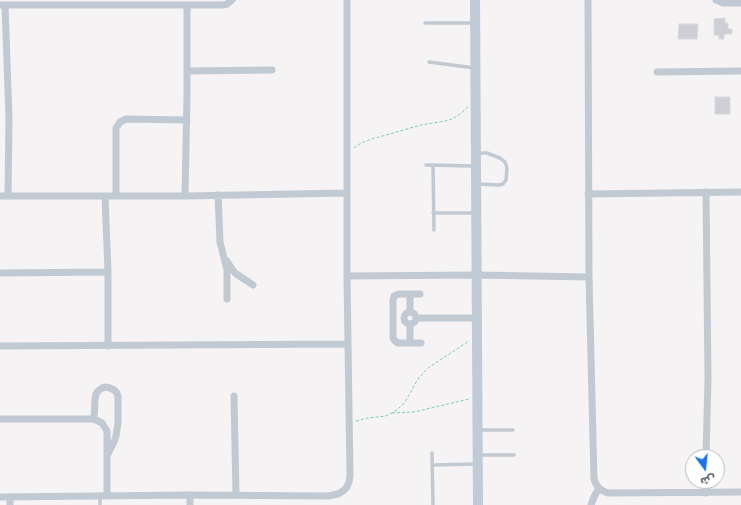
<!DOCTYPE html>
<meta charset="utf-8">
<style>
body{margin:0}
#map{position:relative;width:741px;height:505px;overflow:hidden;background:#f5f3f3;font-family:Karla,"Noto Sans Arabic",sans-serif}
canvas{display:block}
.north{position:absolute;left:685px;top:449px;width:40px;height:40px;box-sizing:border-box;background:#fff;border:1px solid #b7bbc0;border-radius:50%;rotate:165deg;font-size:11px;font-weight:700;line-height:16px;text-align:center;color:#4a5661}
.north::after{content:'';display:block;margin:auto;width:14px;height:18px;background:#1a73e8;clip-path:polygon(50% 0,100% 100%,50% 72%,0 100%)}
</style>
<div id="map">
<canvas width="741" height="505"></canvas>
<div class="north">ش</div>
</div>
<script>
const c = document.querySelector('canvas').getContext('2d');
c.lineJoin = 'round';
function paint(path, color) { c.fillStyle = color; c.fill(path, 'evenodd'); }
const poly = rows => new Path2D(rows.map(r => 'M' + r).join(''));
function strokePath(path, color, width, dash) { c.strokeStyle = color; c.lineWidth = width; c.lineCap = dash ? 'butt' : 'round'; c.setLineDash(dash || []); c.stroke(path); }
const building = poly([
 [725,18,725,23,728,23,728,29,732,29,732,34,724,34,724,39,719,39,719,35,714,35,714,19,725,18],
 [679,24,698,24,697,39,678,39,679,24],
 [715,97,730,97,730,114,715,114,715,97]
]);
const path = poly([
 [354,148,361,143,372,139,421,125,445,121,452,119,459,115,468,107],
 [392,413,414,412,469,399],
 [356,421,368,418,386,416,397,410,405,402,418,379,428,368,469,341]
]);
const lane = poly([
 [425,23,474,23],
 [429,62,475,68],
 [476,153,487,153,500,158,505,162,507,168,506,180,503,184,499,185,477,184],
 [426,165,475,166],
 [433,165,434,230],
 [433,213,475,213],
 [478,430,513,430],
 [432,453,433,504],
 [479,455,514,455],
 [432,465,477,464],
 [100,505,100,496]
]);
const street = poly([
 [588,0,589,277,594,479,596,484,599,488,603,491,608,493,741,492],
 [716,0,723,3,741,3],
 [0,5,223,5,227,4,232,0],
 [5,5,9,118,8,196],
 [187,71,272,70],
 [657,72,741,71],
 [588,194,741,192],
 [218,195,220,242,227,270,227,299],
 [0,196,185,196,347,193],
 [105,196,108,272,108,346],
 [116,196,116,128,120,122,126,119,187,120],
 [185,196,187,95,187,5],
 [227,261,232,269,235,273,253,285],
 [0,273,108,272],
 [347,276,477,275,589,277],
 [410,294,410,312],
 [420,294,399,294,394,296,393,300,393,338,395,341,398,343,421,343],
 '404 318a6 6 0 1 1 12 0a6 6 0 1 1-12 0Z',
 [416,318,477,318],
 [410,343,410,324],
 [0,346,347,344],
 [234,396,236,495],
 [0,419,94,419,102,423,107,431,107,496],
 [94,419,95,399,96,394,98,391,102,388,106,387,110,388,114,390,117,393,118,397,118,423,116,436,114,442,108,454],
 [706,457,708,378,706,192],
 [706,481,706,493],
 [190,495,190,505],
 [0,497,190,495,328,496,338,494,343,491,347,487,349,482,350,476,347,276,347,0],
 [10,497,10,505],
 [591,505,594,497,599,488]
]);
const secondary = poly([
 [475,0,478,505]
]);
paint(building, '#cdcfd5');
strokePath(building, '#d7d9de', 1);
strokePath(path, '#7ad0a6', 1, [3, 2]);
strokePath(lane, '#c1cad2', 3.5);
strokePath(street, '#c1cad2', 7);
strokePath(secondary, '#c1cbd6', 10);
</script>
